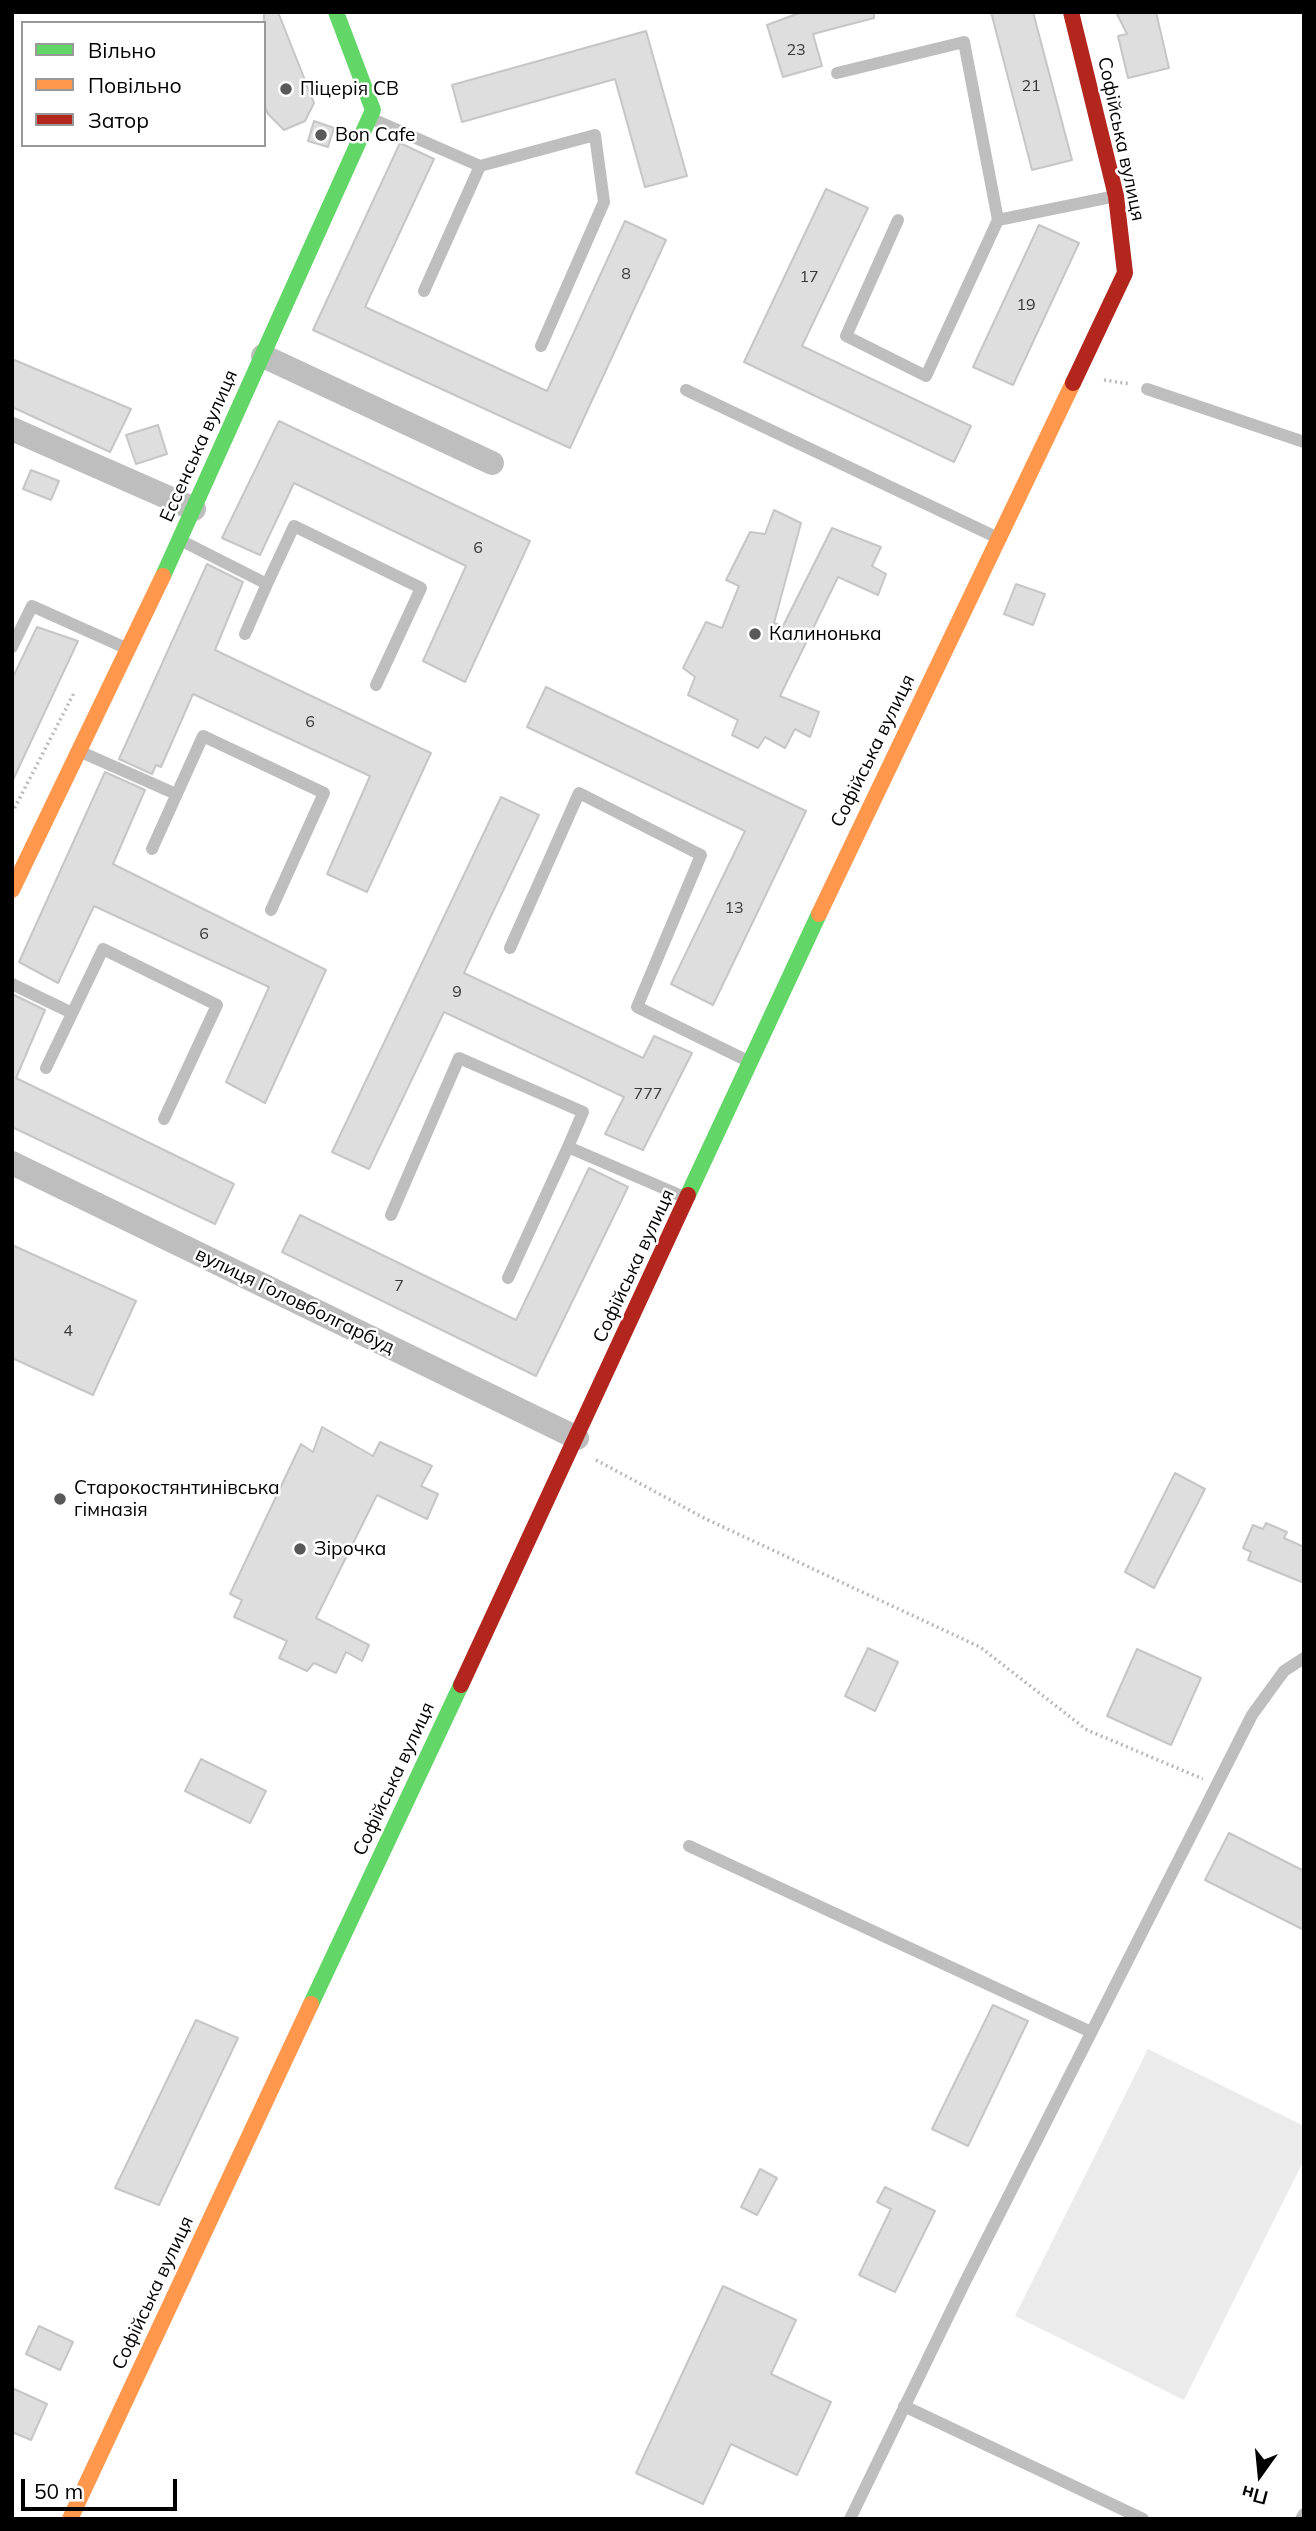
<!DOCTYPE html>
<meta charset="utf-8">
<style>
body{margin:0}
#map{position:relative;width:1316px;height:2531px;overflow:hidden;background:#fff;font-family:Mulish,sans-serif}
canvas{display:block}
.frame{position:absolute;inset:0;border:14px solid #000;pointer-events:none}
.legend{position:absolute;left:21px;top:21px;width:245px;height:126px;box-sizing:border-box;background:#fff;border:2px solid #999;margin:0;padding:9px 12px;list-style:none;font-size:21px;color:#000}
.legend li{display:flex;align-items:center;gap:14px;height:35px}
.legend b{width:35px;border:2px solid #999}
.north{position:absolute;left:1225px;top:2440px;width:70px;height:70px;-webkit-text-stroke:5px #fff;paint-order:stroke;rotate:195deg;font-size:19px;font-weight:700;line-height:28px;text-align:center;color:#000}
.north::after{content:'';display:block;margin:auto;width:24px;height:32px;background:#000;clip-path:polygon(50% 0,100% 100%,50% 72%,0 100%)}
.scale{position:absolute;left:21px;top:2479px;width:156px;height:32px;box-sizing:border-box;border:4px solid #000;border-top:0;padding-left:9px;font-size:21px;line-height:24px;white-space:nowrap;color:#000;-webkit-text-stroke:5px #fff;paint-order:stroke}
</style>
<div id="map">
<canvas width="1316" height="2531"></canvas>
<div class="frame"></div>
<ul class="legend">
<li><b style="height:9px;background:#63d668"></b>Вільно</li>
<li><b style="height:9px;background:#ff974d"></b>Повільно</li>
<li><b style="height:9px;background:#b3261e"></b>Затор</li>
</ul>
<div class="north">Пн</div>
<div class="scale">50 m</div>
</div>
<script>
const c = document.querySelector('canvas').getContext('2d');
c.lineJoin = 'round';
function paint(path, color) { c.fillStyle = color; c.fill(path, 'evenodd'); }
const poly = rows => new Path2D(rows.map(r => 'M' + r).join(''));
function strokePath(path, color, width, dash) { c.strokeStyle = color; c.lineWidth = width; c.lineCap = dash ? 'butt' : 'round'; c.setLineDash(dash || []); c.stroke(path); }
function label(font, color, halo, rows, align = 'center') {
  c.font = font + ' Mulish,sans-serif'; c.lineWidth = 5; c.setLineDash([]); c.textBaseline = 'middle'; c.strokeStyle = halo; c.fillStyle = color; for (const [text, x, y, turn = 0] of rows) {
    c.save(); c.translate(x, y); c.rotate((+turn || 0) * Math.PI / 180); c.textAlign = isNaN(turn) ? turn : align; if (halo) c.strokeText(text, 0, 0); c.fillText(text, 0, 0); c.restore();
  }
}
const green = poly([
 [1148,2049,1304,2126,1304,2160,1184,2400,1015,2316]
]);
const building = poly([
 [264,12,278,12,314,103,305,121,284,130,268,114,264,105,264,12],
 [802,12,874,12,874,18,813,34,822,66,783,77,767,25,802,12],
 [991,12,1033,12,1072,160,1032,170,991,12],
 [1116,12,1156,12,1169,68,1128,78,1118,36,1127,34,1116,12],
 [646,31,687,176,645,187,615,79,462,122,452,85,646,31],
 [314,121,334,128,328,147,308,141,314,121],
 [400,143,434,159,365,307,547,391,625,221,666,240,570,448,313,330,400,143],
 [826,189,868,208,802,346,971,426,954,462,744,362,826,189],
 [1039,225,1079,243,1013,385,973,367,1039,225],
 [12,359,131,409,110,452,12,407,12,359],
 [279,421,530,541,465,682,423,661,466,566,294,483,260,555,222,538,279,421],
 [158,425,167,454,136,464,126,435,158,425],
 [31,470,59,481,51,500,23,489,31,470],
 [774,510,801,523,774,623,783,626,832,528,881,547,872,566,886,574,878,595,838,577,780,696,819,712,810,737,795,729,785,748,765,737,758,748,732,735,738,720,688,695,695,677,683,668,706,622,722,628,739,586,726,580,750,532,765,534,774,510],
 [207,564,243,582,215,650,431,753,367,892,327,874,370,776,193,694,161,767,156,765,152,774,119,759,207,564],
 [1016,584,1045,594,1033,625,1004,614,1016,584],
 [37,627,78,641,12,782,12,679,37,627],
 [546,687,806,811,713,1005,671,984,745,831,527,727,546,687],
 [105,772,145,790,113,864,326,970,265,1103,226,1082,269,987,94,906,58,983,19,962,105,772],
 [501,797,539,815,464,973,643,1058,654,1036,692,1053,643,1150,605,1134,624,1097,444,1012,369,1169,332,1152,501,797],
 [12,994,45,1010,16,1078,234,1184,215,1224,12,1127,12,994],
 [589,1168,628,1187,536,1376,282,1252,300,1215,516,1320,589,1168],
 [12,1245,136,1301,93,1395,12,1358,12,1245],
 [322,1427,373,1456,380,1442,432,1466,421,1486,438,1494,427,1519,377,1495,316,1618,369,1645,362,1661,346,1652,336,1673,314,1663,307,1671,279,1658,287,1641,234,1617,242,1600,230,1594,301,1444,313,1452,322,1427],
 [1175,1473,1205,1489,1154,1588,1125,1572,1175,1473],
 [1266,1523,1287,1532,1284,1538,1304,1547,1304,1583,1248,1560,1251,1552,1243,1548,1253,1525,1263,1529,1266,1523],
 [868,1648,898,1662,875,1711,845,1696,868,1648],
 [1137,1649,1201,1678,1171,1745,1107,1716,1137,1649],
 [201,1759,266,1791,250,1823,185,1791,201,1759],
 [1229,1833,1304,1871,1304,1930,1205,1880,1229,1833],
 [993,2005,1028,2021,968,2146,932,2129,993,2005],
 [196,2020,238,2038,159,2205,115,2188,196,2020],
 [760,2169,777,2178,757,2215,741,2207,760,2169],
 [885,2187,935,2211,895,2292,859,2275,891,2209,877,2202,885,2187],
 [723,2286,796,2320,771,2374,831,2402,797,2475,731,2444,703,2504,636,2473,723,2286],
 [39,2326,73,2342,60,2370,26,2354,39,2326],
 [12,2388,47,2404,31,2440,12,2432,12,2388]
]);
const path = poly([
 [1104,380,1131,384],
 [12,813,75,691],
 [596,1460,706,1519,980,1647,1087,1730,1203,1779]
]);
const lane = poly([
 [837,73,964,42,998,220,1116,196],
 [370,118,480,166,424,291],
 [480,166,595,135,604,202,541,346],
 [898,220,846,336,926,376,998,220],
 [1147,389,1304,442],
 [686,390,998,538],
 [180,540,267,584,294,526,421,588,376,685],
 [245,634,267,584],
 [12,647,32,606,128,649],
 [81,752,176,794],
 [152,849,203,736,324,793,271,910],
 [510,948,579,793,701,855,637,1007,748,1061],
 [12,984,72,1013],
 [46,1068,103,949,217,1005,164,1119],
 [391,1215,459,1058,583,1112,568,1147,684,1197],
 [508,1278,568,1147],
 [689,1846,1091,2032],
 [904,2406,1143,2519],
 [850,2519,965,2282,1252,1715,1284,1671,1304,1658],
 [1301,2519,1304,2514]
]);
const street = poly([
 [263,356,492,463],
 [12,429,194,509],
 [12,1163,577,1438]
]);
const fast = poly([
 [163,576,373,110,336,12],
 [688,1195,819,914],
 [311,2004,461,1685]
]);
const slow = poly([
 [12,890,163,576],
 [819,914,1073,383],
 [70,2519,311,2004]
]);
const jam = poly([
 [1071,12,1116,196,1125,273,1073,383],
 [461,1685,688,1195]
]);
const markers = [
 [286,89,7,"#595959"],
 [321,135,7,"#595959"],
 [755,634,7,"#595959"],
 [60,1499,7,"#595959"],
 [300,1549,7,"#595959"]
];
const numberNames = [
 ["23",796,50],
 ["21",1031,86],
 ["8",626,274],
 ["17",809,277],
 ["19",1026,305],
 ["6",478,548],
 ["6",310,722],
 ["13",734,908],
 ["6",204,934],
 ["9",457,992],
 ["777",648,1094],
 ["7",399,1286],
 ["4",68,1331]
];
const poiNames = [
 ["Піцерія СВ",300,89],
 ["Bon Cafe",335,135],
 ["Калинонька",769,634],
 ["Старокостянтинівська",74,1488],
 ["гімназія",74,1510],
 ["Зірочка",314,1549]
];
const streetNames = [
 ["Софійська вулиця",1121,139,78],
 ["Ессенська вулиця",199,446,-66],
 ["Софійська вулиця",873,751,-64],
 ["Софійська вулиця",634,1266,-65],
 ["вулиця Головболгарбуд",295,1301,26],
 ["Софійська вулиця",394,1779,-65],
 ["Софійська вулиця",153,2293,-65]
];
paint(green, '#ebebeb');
paint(building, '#dedede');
strokePath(building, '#c6c6c6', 2);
strokePath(path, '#b9b9b9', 3.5, [2, 3.5]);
strokePath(lane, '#bebebe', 12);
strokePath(street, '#bebebe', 24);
strokePath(fast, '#63d668', 16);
strokePath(slow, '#ff974d', 16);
strokePath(jam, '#b3261e', 16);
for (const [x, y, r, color] of markers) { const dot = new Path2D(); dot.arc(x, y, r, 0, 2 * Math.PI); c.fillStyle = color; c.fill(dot); strokePath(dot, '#fff', 2.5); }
label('16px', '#383838', null, numberNames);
label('19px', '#000', '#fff', poiNames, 'left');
label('19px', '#000', '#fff', streetNames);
</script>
